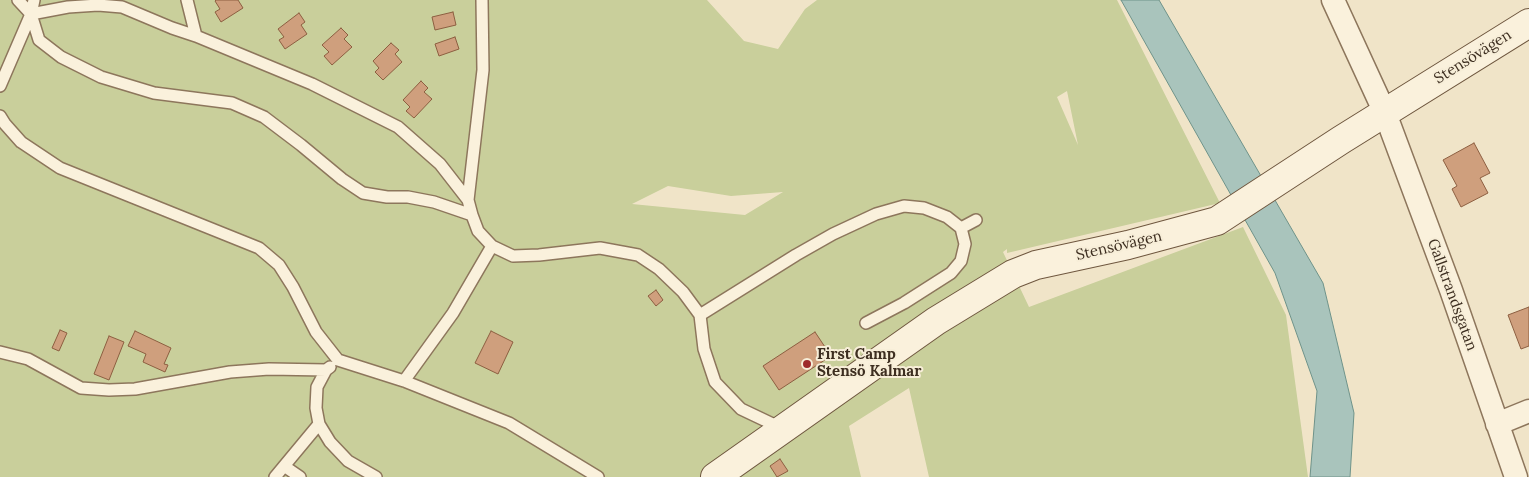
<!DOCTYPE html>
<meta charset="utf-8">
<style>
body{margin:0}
canvas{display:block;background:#f0e4c8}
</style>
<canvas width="1529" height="477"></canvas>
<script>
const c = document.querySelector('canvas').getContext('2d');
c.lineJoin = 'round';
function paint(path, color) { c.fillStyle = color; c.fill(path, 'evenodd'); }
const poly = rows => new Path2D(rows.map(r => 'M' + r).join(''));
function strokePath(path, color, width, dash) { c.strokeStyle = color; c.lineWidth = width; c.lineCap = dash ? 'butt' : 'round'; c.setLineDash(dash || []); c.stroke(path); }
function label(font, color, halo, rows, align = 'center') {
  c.font = font + ' Lora,serif'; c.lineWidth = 4; c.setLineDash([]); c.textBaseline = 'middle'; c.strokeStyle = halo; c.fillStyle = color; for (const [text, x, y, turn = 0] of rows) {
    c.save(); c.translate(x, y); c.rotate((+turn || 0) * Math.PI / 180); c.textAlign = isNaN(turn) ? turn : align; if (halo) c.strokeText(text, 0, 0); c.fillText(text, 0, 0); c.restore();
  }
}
const green = poly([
 [0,0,707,0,744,41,778,49,805,9,817,0,1117,0,1220,203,1007,253,1007,249,1003,252,1029,307,1243,227,1286,315,1308,477,929,477,909,388,849,426,861,477,0,477],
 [1067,91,1078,145,1057,97],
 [668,186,731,196,783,192,745,215,632,204]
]);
const water = poly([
 [1121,0,1159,0,1323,283,1354,413,1350,477,1310,477,1317,391,1275,273,1121,0]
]);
const building = poly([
 [216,0,238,0,243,8,221,22,215,12,220,9,215,1,216,0],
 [453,12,456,25,435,30,432,17,453,12],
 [299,13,305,22,301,25,307,34,285,49,279,40,284,37,278,29,299,13],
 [341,28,348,35,344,39,352,47,332,65,324,56,329,52,322,45,341,28],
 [455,37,459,49,439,56,435,44,455,37],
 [391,43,399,50,395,54,402,62,383,80,375,72,379,68,373,61,391,43],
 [421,81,428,88,424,92,432,99,414,118,406,111,410,107,403,100,421,81],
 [1474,143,1490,173,1480,178,1488,193,1461,207,1452,189,1457,186,1443,160,1474,143],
 [656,290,663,300,656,306,648,296,656,290],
 [1529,307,1529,346,1521,349,1508,315,1529,307],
 [60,330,67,333,59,351,52,348,60,330],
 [135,331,171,348,164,364,168,365,165,372,143,362,146,354,128,346,135,331],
 [491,331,513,342,498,374,475,363,491,331],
 [815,332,831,356,779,390,763,366,815,332],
 [109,336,124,342,109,380,94,374,109,336],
 [780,459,788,471,777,477,770,466,780,459]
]);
const lane = poly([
 [18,0,31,14,39,40,61,57,101,77,154,93,232,103,264,117,301,145,342,179,363,193,387,197,408,197,434,202,472,215],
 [187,0,196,36],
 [482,0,483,70,468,200,472,215,478,231,492,246,513,256,539,255,600,248,638,255,659,269,683,292,700,315,704,349,715,382,741,409,781,428],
 [31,14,68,7,98,5,122,7,172,28,196,36,312,84,398,127,440,164,468,200],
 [0,86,31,14,34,0],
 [0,116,5,124,21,142,60,168,259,248,279,265,293,287,316,332,338,360,404,381,509,423,598,477],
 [961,228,976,220],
 [700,315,796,255,833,234,876,214,904,206,924,208,947,217,961,228,965,244,961,261,951,273,904,303,866,323],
 [0,352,28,359,81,388,109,390,135,389,230,372,269,369,326,370],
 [330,367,326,370,317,387,316,408,319,424,330,442,348,461,376,477],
 [404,381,453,313,492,246],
 [284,466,300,477],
 [275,477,319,424]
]);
const street = poly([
 [1333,0,1385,113,1451,290,1516,477],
 [1497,424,1529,411]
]);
const secondary = poly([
 [715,477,936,321,1013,274,1036,265,1128,245,1217,221,1341,140,1529,23]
]);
const markers = [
 [807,364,5,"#9e2a2b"]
];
const streetNames = [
 ["Stensövägen",1473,57,-32],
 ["Stensövägen",1119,246,-13],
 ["Gallstrandsgatan",1452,295,70]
];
const poiNames = [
 ["First Camp",817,355],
 ["Stensö Kalmar",817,372]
];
paint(green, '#c9cf9b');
paint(water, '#a9c4bc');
strokePath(water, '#6f938a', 1);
paint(building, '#cf9f7d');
strokePath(building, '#8d5f41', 1);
strokePath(lane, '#8d765c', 14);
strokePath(street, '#8d765c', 25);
strokePath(secondary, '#6f573f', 30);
strokePath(lane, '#faf1dc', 11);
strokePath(street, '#faf1dc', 22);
strokePath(secondary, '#faf1dc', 28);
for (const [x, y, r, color] of markers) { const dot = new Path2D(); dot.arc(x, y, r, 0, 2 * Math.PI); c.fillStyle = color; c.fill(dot); strokePath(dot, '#f7eed8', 2); }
label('15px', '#3d2e20', '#f7eed8', streetNames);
label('bold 15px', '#3d2e20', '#f7eed8', poiNames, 'left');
</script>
